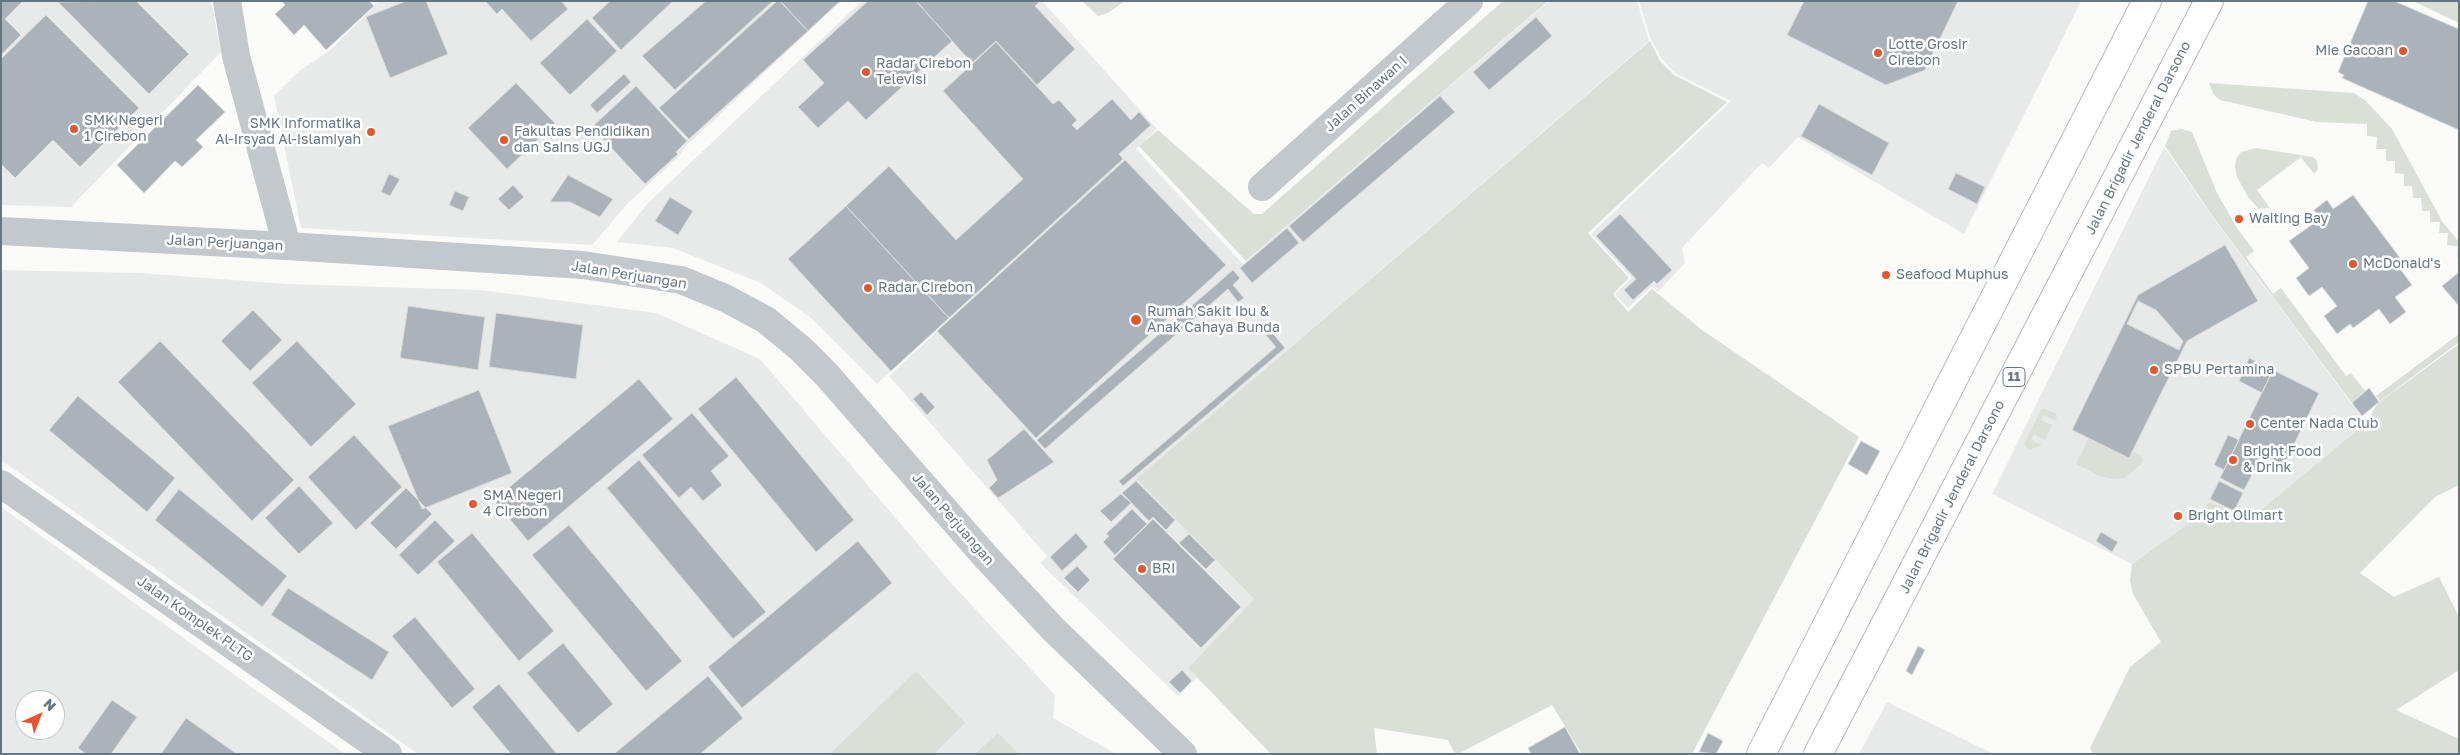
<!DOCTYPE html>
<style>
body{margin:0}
#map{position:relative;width:2460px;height:755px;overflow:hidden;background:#fafaf8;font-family:"Golos Text",sans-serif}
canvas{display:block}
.frame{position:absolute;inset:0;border:2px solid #657683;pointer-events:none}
.north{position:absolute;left:15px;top:690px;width:50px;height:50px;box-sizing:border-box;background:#fff;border:1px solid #c1c8cd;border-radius:50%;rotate:44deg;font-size:14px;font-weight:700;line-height:20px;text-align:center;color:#657683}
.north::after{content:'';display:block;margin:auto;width:18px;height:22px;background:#e4572e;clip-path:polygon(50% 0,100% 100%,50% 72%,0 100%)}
</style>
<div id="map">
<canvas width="2460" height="755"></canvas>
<div class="frame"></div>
<div class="north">N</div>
</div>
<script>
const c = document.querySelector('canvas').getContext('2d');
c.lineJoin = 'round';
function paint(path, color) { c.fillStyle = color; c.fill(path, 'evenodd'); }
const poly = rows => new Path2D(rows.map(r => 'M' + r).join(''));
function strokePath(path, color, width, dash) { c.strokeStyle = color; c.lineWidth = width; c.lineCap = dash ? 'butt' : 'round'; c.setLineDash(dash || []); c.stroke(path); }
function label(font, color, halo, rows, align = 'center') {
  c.font = font + ' "Golos Text",sans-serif'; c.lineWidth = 5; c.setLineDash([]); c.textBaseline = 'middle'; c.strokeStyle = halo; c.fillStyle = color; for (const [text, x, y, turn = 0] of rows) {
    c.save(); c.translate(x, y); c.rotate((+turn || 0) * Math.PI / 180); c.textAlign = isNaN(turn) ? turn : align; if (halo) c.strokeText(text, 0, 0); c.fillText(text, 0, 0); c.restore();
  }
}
const built = poly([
 [1,1,211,1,221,52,71,207,1,205],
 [378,1,841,1,687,145,679,156,628,203,592,245,301,228,274,96,299,71,329,51,374,7],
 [862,1,1042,1,1157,129,1136,149,1243,264,1549,1,1637,1,1649,41,1136,479,1254,599,1188,668,1197,677,1178,696,1040,563,1049,555,1047,556,889,376,1038,238,877,384,811,318,761,283,673,248,617,242,648,203],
 [1639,1,2081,1,1964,234,1798,137,1769,168,1762,163,1682,248,1685,263,1658,292,1652,286,1628,308,1615,294,1632,278,1591,234,1731,101,1675,73,1662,59,1651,40],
 [2164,147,2214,219,2366,423,2250,519,2209,502,2188,524,2132,564,1992,494],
 [1,270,139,273,287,284,480,290,656,313,760,359,952,584,1055,695,1053,718,1116,754,418,754,1,460],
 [1,507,345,754,1,754],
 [25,700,55,700,55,730,25,730],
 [1887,702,1994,754,1859,754]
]);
const green = poly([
 [1082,1,1125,1,1108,13,1098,16],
 [1503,1,1548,1,1246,261,1139,146,1158,130,1254,214,1262,214],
 [2413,1,2459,1,2459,23],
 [1650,41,1660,61,1674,75,1727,102,1588,233,1629,278,1613,294,1628,312,1652,289,1702,330,1859,437,1692,754,1582,754,1552,705,1458,754,1455,754,1448,740,1374,728,1377,754,1271,754,1188,668,1254,599,1136,479],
 [2209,83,2354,93,2366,101,2392,129,2442,221,2459,242,2459,258,2457,258,2458,246,2447,245,2448,233,2439,233,2440,222,2430,222,2430,211,2422,211,2421,198,2413,198,2412,186,2404,186,2404,174,2395,173,2395,161,2386,161,2386,149,2376,149,2377,137,2367,136,2367,124,2317,122,2220,100,2214,95],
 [2182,129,2192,132,2217,193,2237,228,2254,251,2246,257,2273,294,2281,288,2346,376,2351,373,2365,391,2352,403,2214,218,2165,146,2171,131],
 [2256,148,2313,157,2317,161,2318,169,2314,174,2301,157,2257,190,2270,208,2259,209,2248,197,2237,177,2235,167,2236,159,2241,152],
 [2459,334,2459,342,2380,401,2376,396],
 [2459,344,2459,485,2435,497,2360,573,2394,597,2439,577,2459,617,2459,670,2396,710,2459,739,2459,754,2093,754,2090,748,2130,667,2161,642,2133,594,2130,580,2132,564,2188,524,2209,502,2250,519,2366,423,2378,403],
 [2045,409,2056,414,2057,417,2055,420,2043,415,2041,420,2052,425,2045,440,2034,434,2031,440,2042,445,2029,450,2024,444,2041,410],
 [2092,432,2140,455,2143,460,2142,463,2125,478,2112,479,2099,476,2076,464],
 [916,671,965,723,934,754,830,754],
 [998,733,1019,754,975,754]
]);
const building = poly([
 [1,1,23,1,5,19,21,35,1,55,1,1],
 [136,1,189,54,149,94,58,2,136,1],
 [282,1,369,1,374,6,326,50,304,25,294,35,275,14,285,5,282,1],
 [406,1,426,1,448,54,390,78,366,17,406,1],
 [485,1,561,1,568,9,531,41,502,9,497,14,485,1],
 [610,1,673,1,621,50,592,18,610,1],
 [706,1,773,1,675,90,642,56,706,1],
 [777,1,780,1,808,31,689,139,659,108,777,1],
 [780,1,840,1,808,31,780,1],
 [868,1,916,1,952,41,866,120,848,101,818,128,798,107,824,83,803,60,868,1],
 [916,1,1040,1,1035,6,1075,49,1037,85,996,41,972,63,916,1],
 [1804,1,1958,1,1925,70,1886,85,1787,35,1804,1],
 [2368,1,2394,1,2459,29,2459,130,2342,78,2344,75,2338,72,2368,1],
 [46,15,139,108,80,167,53,140,15,178,1,164,1,59,46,15],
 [1536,17,1552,36,1489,90,1473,72,1536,17],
 [587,19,617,51,570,95,540,63,587,19],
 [996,42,1053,104,1059,100,1077,120,1072,125,1077,130,1112,99,1131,120,1139,112,1151,125,1119,154,1123,159,949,318,846,206,889,166,956,240,1023,179,943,91,996,42],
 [624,74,631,82,597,113,590,105,624,74],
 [516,83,555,123,507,169,468,128,516,83],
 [198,85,225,112,196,140,203,147,182,167,175,161,144,193,117,165,198,85],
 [636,86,687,141,676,152,678,154,645,184,592,127,636,86],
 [1440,96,1455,112,1303,242,1289,226,1440,96],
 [1819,104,1889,143,1872,175,1801,136,1819,104],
 [1125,160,1226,265,1036,438,937,331,1125,160],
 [1956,173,1985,187,1977,204,1948,189,1956,173],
 [389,174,400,179,390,196,381,192,389,174],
 [568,175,613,199,600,217,570,202,550,202,568,175],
 [513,185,524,197,509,210,498,199,513,185],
 [455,191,469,197,463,211,449,205,455,191],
 [2353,195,2403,262,2398,266,2412,285,2395,297,2406,312,2390,324,2379,309,2353,328,2350,324,2337,334,2324,316,2337,306,2322,287,2309,296,2296,278,2309,268,2289,241,2320,219,2314,210,2327,200,2333,209,2353,195],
 [670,197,693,211,678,235,655,221,670,197],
 [846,206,949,318,891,371,788,259,846,206],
 [1620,214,1672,270,1657,284,1654,281,1633,300,1624,290,1636,279,1596,236,1620,214],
 [1287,228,1299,243,1252,283,1240,268,1287,228],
 [2225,245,2258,301,2187,341,2129,458,2072,430,2138,295,2225,245],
 [1233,270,1240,278,1233,285,1244,298,1238,302,1228,289,1045,449,1037,440,1233,270],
 [2458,273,2459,274,2459,306,2442,286,2458,273],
 [2138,301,2156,310,2183,341,2179,350,2127,324,2138,301],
 [408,306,485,317,478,370,400,358,408,306],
 [253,310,282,340,250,371,221,341,253,310],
 [496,313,583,325,576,379,489,367,496,313],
 [1264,323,1285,348,1123,486,1119,481,1276,347,1259,327,1264,323],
 [160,341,294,480,252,521,118,382,160,341],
 [297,341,356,404,311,447,252,383,297,341],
 [2249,358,2273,370,2262,393,2239,381,2249,358],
 [2273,370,2319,393,2284,465,2262,455,2244,490,2220,478,2273,370],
 [736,377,854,520,816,552,698,409,736,377],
 [639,379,673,419,528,541,494,500,639,379],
 [2369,388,2379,402,2362,416,2352,403,2369,388],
 [479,390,512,473,422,509,388,426,479,390],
 [921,392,935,407,927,415,913,399,921,392],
 [78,396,175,478,147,512,49,430,78,396],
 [692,413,729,456,711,471,722,485,703,501,691,487,679,498,642,455,692,413],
 [1024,429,1054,462,998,498,989,488,997,480,987,460,1024,429],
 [354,435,402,487,356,530,308,477,354,435],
 [2228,435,2239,440,2224,470,2214,465,2228,435],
 [1861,441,1880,451,1867,475,1848,464,1861,441],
 [639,460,766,612,733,639,607,488,639,460],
 [1136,481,1175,520,1166,530,1153,517,1149,521,1122,493,1136,481],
 [2219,481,2243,493,2234,511,2210,499,2219,481],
 [299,486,333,523,299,554,265,518,299,486],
 [406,488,432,514,396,549,370,523,406,488],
 [179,489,287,576,262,607,155,520,179,489],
 [1121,494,1131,503,1111,522,1100,511,1121,494],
 [1132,509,1147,524,1115,555,1103,542,1109,536,1106,534,1132,509],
 [1153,519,1241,607,1201,648,1113,559,1153,519],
 [435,520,455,541,418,575,399,555,435,520],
 [569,525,682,661,646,691,532,555,569,525],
 [2101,532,2118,542,2112,552,2096,541,2101,532],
 [472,533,554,631,519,661,437,562,472,533],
 [1076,533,1088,547,1062,571,1050,557,1076,533],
 [1189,534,1215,560,1206,569,1179,543,1189,534],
 [858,541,892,583,742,708,708,667,858,541],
 [1077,566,1090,580,1078,592,1064,578,1077,566],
 [288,588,389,652,372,680,271,615,288,588],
 [415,617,475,689,452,708,392,636,415,617],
 [563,643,613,704,578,733,527,673,563,643],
 [1918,646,1925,650,1912,675,1906,671,1918,646],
 [1182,670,1192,681,1180,693,1169,682,1182,670],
 [708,676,743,718,700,754,614,754,708,676],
 [499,684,557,754,511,754,472,707,499,684],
 [112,700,137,717,111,754,86,754,78,748,112,700],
 [186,718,237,754,161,754,186,718],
 [1565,727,1580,754,1531,754,1528,748,1565,727],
 [1708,733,1723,741,1716,754,1699,752,1708,733]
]);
const minor = poly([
 [227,1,236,56,287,246],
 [1262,187,1469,1],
 [1,484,388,754]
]);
const tertiary = poly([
 [1,231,287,246,583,265,681,280,725,298,766,320,801,349,826,374,985,556,1053,629,1183,754]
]);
const trunk = poly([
 [1761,754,2147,1],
 [1818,754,2209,1]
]);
const markers = [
 [2403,51,5,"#e4572e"],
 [1878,53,5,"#e4572e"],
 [866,72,5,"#e4572e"],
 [74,129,5,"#e4572e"],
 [371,132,5,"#e4572e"],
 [504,140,5,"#e4572e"],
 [2239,219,5,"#e4572e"],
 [2353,264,5,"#e4572e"],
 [1886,275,5,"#e4572e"],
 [868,288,5,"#e4572e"],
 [1136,320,6,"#e4572e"],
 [2154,370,5,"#e4572e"],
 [2250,424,5,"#e4572e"],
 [2233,460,5,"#e4572e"],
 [473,504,5,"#e4572e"],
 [2178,516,5,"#e4572e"],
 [1142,569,5,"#e4572e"]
];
const shields = [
 [2014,377,22]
];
const shieldNames = [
 ["11",2014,377]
];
const poiNames = [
 ["Lotte Grosir",1888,45],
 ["Cirebon",1888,61],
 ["Mie Gacoan",2393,51,"right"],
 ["Radar Cirebon",876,64],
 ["Televisi",876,80],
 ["SMK Negeri",84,121],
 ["1 Cirebon",84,137],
 ["SMK Informatika",361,124,"right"],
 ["Al-Irsyad Al-Islamiyah",361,140,"right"],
 ["Fakultas Pendidikan",514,132],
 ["dan Sains UGJ",514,148],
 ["Waiting Bay",2249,219],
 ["McDonald's",2363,264],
 ["Seafood Muphus",1896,275],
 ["Radar Cirebon",878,288],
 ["Rumah Sakit Ibu &",1147,312],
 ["Anak Cahaya Bunda",1147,328],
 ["SPBU Pertamina",2164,370],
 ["Center Nada Club",2260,424],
 ["Bright Food",2243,452],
 ["& Drink",2243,468],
 ["SMA Negeri",483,496],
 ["4 Cirebon",483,512],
 ["Bright Olimart",2188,516],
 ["BRI",1152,569]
];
const streetNames = [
 ["Jalan Binawan I",1366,94,-42],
 ["Jalan Brigadir Jenderal Darsono",2138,138,-63],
 ["Jalan Perjuangan",225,243,3],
 ["Jalan Perjuangan",629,275,9],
 ["Jalan Brigadir Jenderal Darsono",1952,497,-63],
 ["Jalan Perjuangan",953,519,49],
 ["Jalan Komplek PLTG",195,619,35]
];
paint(built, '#e8e9e9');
paint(green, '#dadfd7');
paint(building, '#aab3b9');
strokePath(building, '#dcdcda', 1);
strokePath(trunk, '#b4b9bd', 30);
strokePath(minor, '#c3c8cc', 28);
strokePath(tertiary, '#c3c8cc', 28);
strokePath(trunk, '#fff', 28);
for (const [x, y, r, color] of markers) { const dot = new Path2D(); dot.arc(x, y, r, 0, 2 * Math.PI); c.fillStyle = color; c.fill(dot); strokePath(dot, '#fff', 2); }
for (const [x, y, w] of shields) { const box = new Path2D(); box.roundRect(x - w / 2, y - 9.5, w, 19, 4); c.fillStyle = '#fff'; c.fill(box); strokePath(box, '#657683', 1); }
label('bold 12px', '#657683', null, shieldNames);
label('14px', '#657683', '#fff', poiNames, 'left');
label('14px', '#657683', '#fff', streetNames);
</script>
